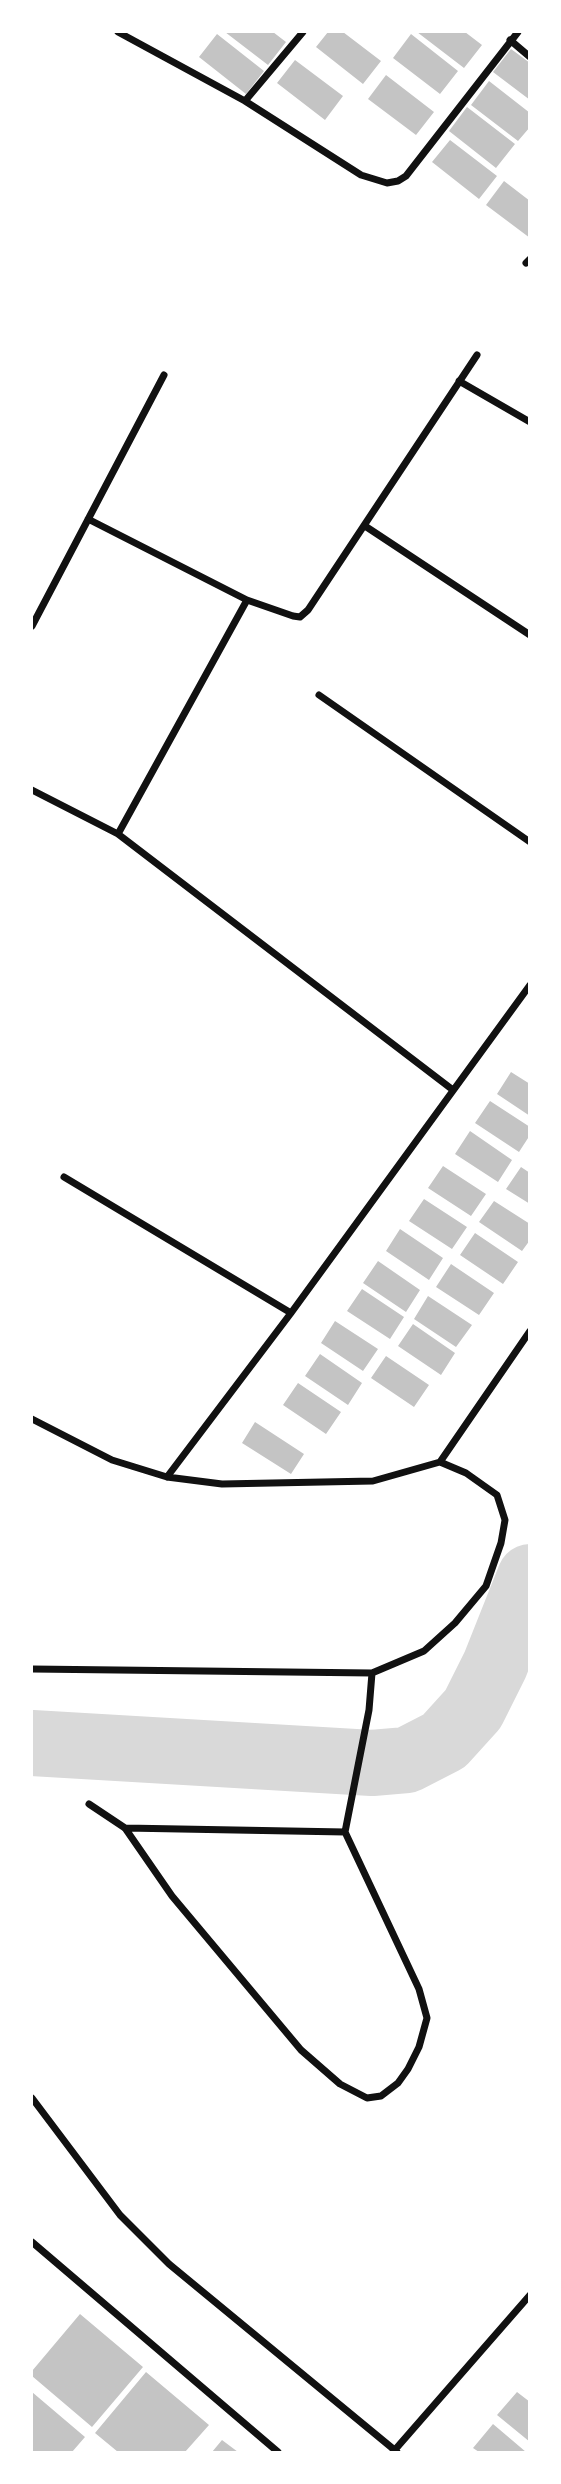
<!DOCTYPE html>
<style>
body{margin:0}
#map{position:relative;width:561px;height:2484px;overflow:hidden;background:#fff;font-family:Commissioner,sans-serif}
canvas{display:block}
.frame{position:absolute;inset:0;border:33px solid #fff;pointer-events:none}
</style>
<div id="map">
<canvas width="561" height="2484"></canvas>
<div class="frame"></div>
</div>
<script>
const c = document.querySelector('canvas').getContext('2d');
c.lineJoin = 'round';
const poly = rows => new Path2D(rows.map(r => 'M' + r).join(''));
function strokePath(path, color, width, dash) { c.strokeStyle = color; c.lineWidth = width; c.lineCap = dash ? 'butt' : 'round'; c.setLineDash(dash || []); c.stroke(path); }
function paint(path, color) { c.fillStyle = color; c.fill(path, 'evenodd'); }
const river = poly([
 [32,1743,372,1763,407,1760,444,1741,473,1709,495,1665,530,1577]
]);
const building = poly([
 [225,32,273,32,286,42,268,65],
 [328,32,343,32,381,61,363,84,316,47],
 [417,32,465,32,482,45,464,68],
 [217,34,264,71,246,94,199,57],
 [411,34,458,71,440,94,393,58],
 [511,49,530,63,530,100,493,72],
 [295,60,343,96,325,120,277,83],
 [386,75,434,112,416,135,368,99],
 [489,81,530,113,530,127,518,141,471,105],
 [467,107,515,144,496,168,449,131],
 [450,140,497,176,479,199,432,162],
 [504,181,530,201,530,238,486,205],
 [511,1072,530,1084,530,1116,497,1094],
 [490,1101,530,1127,530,1135,519,1152,475,1123],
 [470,1131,512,1160,498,1182,455,1154],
 [443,1166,486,1194,471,1216,428,1188],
 [521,1167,530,1173,530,1204,506,1189],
 [424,1199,467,1227,452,1249,409,1221],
 [494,1201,530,1224,530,1240,522,1251,479,1222],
 [400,1229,443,1258,429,1280,386,1251],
 [475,1233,518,1262,503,1284,460,1255],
 [378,1261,420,1290,406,1312,363,1283],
 [451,1264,494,1293,479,1315,436,1287],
 [362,1289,404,1317,390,1339,347,1311],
 [428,1296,472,1325,456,1347,414,1319],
 [335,1321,378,1349,363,1371,321,1343],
 [413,1324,455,1353,441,1375,398,1346],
 [320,1354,362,1383,348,1405,305,1376],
 [386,1356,429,1385,414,1407,371,1378],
 [298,1383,341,1412,326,1434,283,1405],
 [255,1422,304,1454,291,1474,242,1443],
 [80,2314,143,2367,92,2427,32,2376,32,2371],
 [146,2372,209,2425,185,2452,118,2452,95,2433],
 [32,2392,85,2437,72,2452,32,2452],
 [517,2392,530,2402,530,2442,497,2415],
 [493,2424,526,2452,479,2452,473,2448],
 [222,2440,238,2452,212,2452]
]);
const minor = poly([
 [118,32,245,101,361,175,387,183,398,181,406,176,518,32],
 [510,40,530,57],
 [245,101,303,32],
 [526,263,530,259],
 [459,381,530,422],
 [88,519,247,600],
 [365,526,530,635],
 [32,626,164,375],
 [319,695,530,842],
 [32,790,118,834,453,1090],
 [118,834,247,600,293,616,300,617,308,610,477,355],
 [64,1177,291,1313],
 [32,1419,112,1460,167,1477,222,1484,373,1481,440,1462],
 [440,1462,530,1331],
 [167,1477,291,1313,530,985],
 [32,1669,372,1673,424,1651,455,1623,486,1586,501,1543,505,1520,497,1495,466,1473,440,1462],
 [89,1804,125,1828,172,1896,301,2050,340,2084,367,2098,381,2096,398,2083,408,2069,419,2047,427,2018,419,1989,345,1832,369,1710,372,1673],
 [125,1828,345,1832],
 [32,2098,120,2215,169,2264,397,2452],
 [32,2242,278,2452],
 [393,2452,530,2295]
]);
strokePath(river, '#d9d9d9', 66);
paint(building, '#c4c4c4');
strokePath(minor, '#111', 7);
</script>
